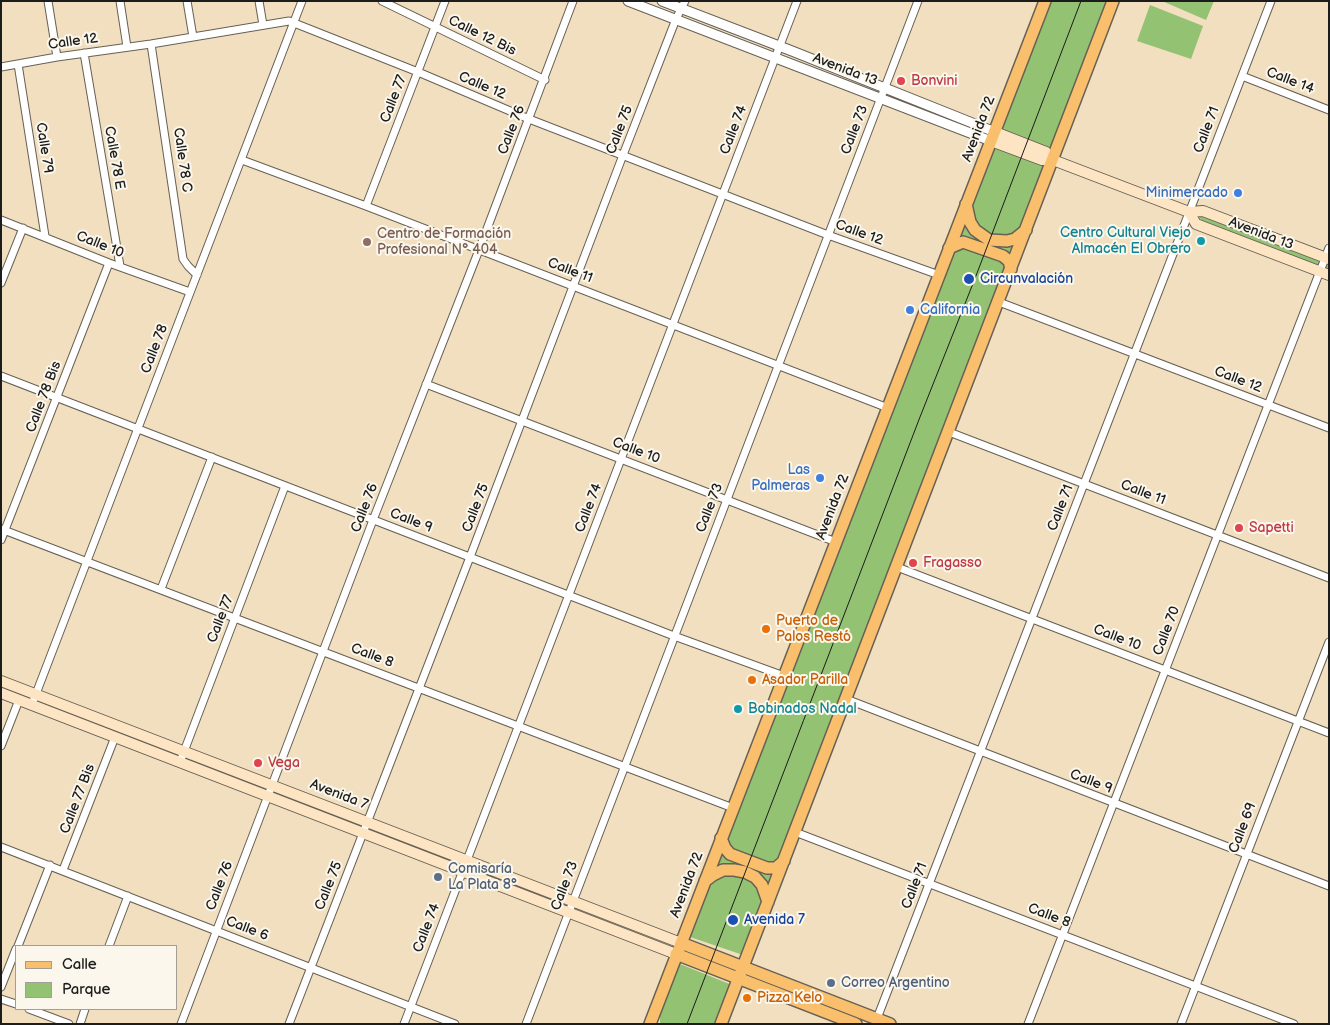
<!DOCTYPE html>
<meta charset="utf-8">
<style>
body{margin:0}
#map{position:relative;width:1330px;height:1025px;overflow:hidden;background:#f1dfc0;font-family:"Balsamiq Sans",sans-serif}
canvas{display:block}
.frame{position:absolute;inset:0;border:2px solid #1c1c1c;pointer-events:none}
.legend{position:absolute;left:15px;top:945px;width:162px;height:65px;box-sizing:border-box;background:#fbf7ec;border:1px solid #a29f99;margin:0;padding:6px 9px;list-style:none;font-size:15px;color:#1c1c1c}
.legend li{display:flex;align-items:center;gap:10px;height:25px}
.legend b{width:25px;border:1px solid #a29f99}
</style>
<div id="map">
<canvas width="1330" height="1025"></canvas>
<div class="frame"></div>
<ul class="legend">
<li><b style="height:6px;background:#f9bf6c"></b>Calle</li>
<li><b style="height:14px;background:#93c372"></b>Parque</li>
</ul>
</div>
<script>
const c = document.querySelector('canvas').getContext('2d');
c.lineJoin = 'round';
function paint(path, color) { c.fillStyle = color; c.fill(path, 'evenodd'); }
const poly = rows => new Path2D(rows.map(r => 'M' + r).join(''));
function strokePath(path, color, width, dash) { c.strokeStyle = color; c.lineWidth = width; c.lineCap = dash ? 'butt' : 'round'; c.setLineDash(dash || []); c.stroke(path); }
function label(font, color, halo, rows, align = 'center') {
  c.font = font + ' "Balsamiq Sans",sans-serif'; c.lineWidth = 4; c.setLineDash([]); c.textBaseline = 'middle'; c.strokeStyle = halo; c.fillStyle = color; for (const [text, x, y, turn = 0] of rows) {
    c.save(); c.translate(x, y); c.rotate((+turn || 0) * Math.PI / 180); c.textAlign = isNaN(turn) ? turn : align; if (halo) c.strokeText(text, 0, 0); c.fillText(text, 0, 0); c.restore();
  }
}
const green = poly([
 [1052,1,1107,1,1053,151,1001,131],
 [1162,1,1214,1,1206,20],
 [1150,5,1203,26,1191,59,1137,41],
 [995,146,1047,166,1023,227,1013,236,986,235,975,223,972,207],
 [1205,215,1329,262,1329,269,1201,220,1199,216],
 [966,221,972,235,982,242,995,247,1005,248,1017,244,1012,259,958,240],
 [963,245,1004,260,1008,265,779,862,775,865,731,851,727,842,956,248],
 [723,852,775,872,769,888,763,879,715,869],
 [730,875,741,876,751,880,759,887,763,906,743,955,690,937,712,882,720,877],
 [680,964,732,985,715,1024,660,1024,660,1015]
]);
const minor = poly([
 [48,1,57,57],
 [120,1,127,47],
 [187,1,193,37],
 [259,1,263,25],
 [382,1,545,80],
 [151,44,183,259,188,266,197,275],
 [84,53,120,266],
 [18,64,45,236],
 [1,67,57,57,151,44,289,21,418,72,529,119,828,235,939,275],
 [1242,76,1329,110],
 [242,160,366,206,888,408],
 [366,206,445,1],
 [1,220,109,263,190,292],
 [1,283,23,228],
 [999,302,1329,428],
 [1,376,674,636,784,676],
 [426,384,836,542],
 [949,432,1329,578],
 [1,529,733,808],
 [1,540,109,263],
 [897,567,1329,733],
 [161,589,212,457],
 [34,699,302,1],
 [846,699,1329,886],
 [1,746,19,700],
 [180,762,285,486],
 [795,832,1294,1024],
 [1,847,455,1024],
 [63,870,115,737],
 [18,946,50,865],
 [109,946,128,896],
 [1,987,16,949],
 [1,999,16,1004],
 [29,1009,69,1024],
 [876,1021,1271,1],
 [80,1024,85,1009],
 [181,1024,373,520,479,250,573,1],
 [289,1024,470,557,623,155,676,19,685,1],
 [404,1024,797,1],
 [526,1024,918,1],
 [1028,1024,1329,248],
 [1181,1024,1329,642]
]);
const tertiary = poly([
 [628,1,991,141],
 [662,1,792,51,995,132]
]);
const secondary = poly([
 [995,132,1046,152,1053,160],
 [991,141,1042,160,1053,160,1189,212,1203,211,1329,259],
 [1189,212,1196,224,1329,275],
 [1,681,681,943],
 [1,693,676,954]
]);
const primary = poly([
 [681,943,890,1024],
 [676,954,856,1024]
]);
const trunk = poly([
 [966,204,970,222,975,230,989,240,1007,241,1015,239,1026,230],
 [949,248,963,242,1003,256,1009,261,1011,269],
 [721,838,725,848,730,854,767,868,776,868,784,861],
 [705,881,713,875,723,870,734,870,745,872,755,877,762,885,768,902],
 [650,1024,1045,1],
 [721,1024,1113,1]
]);
const tram = poly([
 [687,1024,920,417,974,281,1081,1]
]);
const markers = [
 [901,81,5,"#e0444e"],
 [1238,193,5,"#3f7fe0"],
 [1201,241,5,"#0f9aa8"],
 [367,242,5,"#8d6e63"],
 [969,279,6,"#1a4fb4"],
 [910,310,5,"#3f7fe0"],
 [820,478,5,"#3f7fe0"],
 [1239,528,5,"#e0444e"],
 [913,563,5,"#e0444e"],
 [766,629,5,"#e8710a"],
 [752,680,5,"#e8710a"],
 [738,709,5,"#0f9aa8"],
 [258,763,5,"#e0444e"],
 [438,877,5,"#5c6f8a"],
 [733,920,6,"#1a4fb4"],
 [831,983,5,"#5c6f8a"],
 [747,998,5,"#e8710a"]
];
const streetNames = [
 ["Calle 12 Bis",482,36,26],
 ["Calle 12",73,42,-8],
 ["Avenida 13",845,70,21],
 ["Calle 14",1290,81,21],
 ["Calle 12",482,86,23],
 ["Calle 77",394,99,-69],
 ["Avenida 72",979,129,-69],
 ["Calle 76",512,130,-69],
 ["Calle 75",620,130,-69],
 ["Calle 74",734,130,-69],
 ["Calle 73",855,130,-69],
 ["Calle 71",1207,130,-69],
 ["Calle 79",44,148,81],
 ["Calle 78 E",114,158,80],
 ["Calle 78 C",182,160,82],
 ["Calle 12",859,233,20],
 ["Avenida 13",1261,234,21],
 ["Calle 10",100,245,22],
 ["Calle 11",570,271,21],
 ["Calle 78",155,349,-69],
 ["Calle 12",1238,380,21],
 ["Calle 78 Bis",44,397,-69],
 ["Calle 10",636,451,21],
 ["Calle 11",1143,493,21],
 ["Avenida 72",833,507,-69],
 ["Calle 76",365,508,-69],
 ["Calle 75",476,508,-69],
 ["Calle 74",589,508,-69],
 ["Calle 73",710,508,-69],
 ["Calle 71",1061,508,-69],
 ["Calle 9",411,521,21],
 ["Calle 77",221,619,-69],
 ["Calle 70",1167,631,-69],
 ["Calle 10",1117,638,21],
 ["Calle 8",372,656,21],
 ["Calle 9",1091,782,21],
 ["Avenida 7",339,795,21],
 ["Calle 77 Bis",78,799,-69],
 ["Calle 69",1243,828,-69],
 ["Avenida 72",687,885,-69],
 ["Calle 76",220,886,-69],
 ["Calle 75",329,886,-68],
 ["Calle 73",565,886,-69],
 ["Calle 71",915,886,-69],
 ["Calle 8",1049,916,21],
 ["Calle 74",427,928,-69],
 ["Calle 6",247,929,21]
];
const healthNames = [
 ["Bonvini",911,81],
 ["Sapetti",1249,528],
 ["Fragasso",923,563],
 ["Vega",268,763]
];
const shopNames = [
 ["Minimercado",1228,193],
 ["California",920,310,"left"],
 ["Las",810,470],
 ["Palmeras",810,486]
];
const cultureNames = [
 ["Centro Cultural Viejo",1191,233],
 ["Almacén El Obrero",1191,249],
 ["Bobinados Nadal",748,709,"left"]
];
const educationNames = [
 ["Centro de Formación",377,234],
 ["Profesional N° 404",377,250]
];
const transitNames = [
 ["Circunvalación",980,279],
 ["Avenida 7",744,920]
];
const foodNames = [
 ["Puerto de",776,621],
 ["Palos Restó",776,637],
 ["Asador Parilla",762,680],
 ["Pizza Kelo",757,998]
];
const serviceNames = [
 ["Comisaría",448,869],
 ["La Plata 8°",448,885],
 ["Correo Argentino",841,983]
];
paint(green, '#93c372');
strokePath(minor, '#676055', 9);
strokePath(tertiary, '#676055', 11);
strokePath(secondary, '#676055', 12);
strokePath(primary, '#676055', 14);
strokePath(trunk, '#676055', 14);
strokePath(minor, '#fff', 7);
strokePath(tertiary, '#fff', 9);
strokePath(secondary, '#fde5c4', 10);
strokePath(primary, '#f9bf6c', 11);
strokePath(trunk, '#f9bf6c', 11);
strokePath(tram, '#1c1c1c', 1);
for (const [x, y, r, color] of markers) { const dot = new Path2D(); dot.arc(x, y, r, 0, 2 * Math.PI); c.fillStyle = color; c.fill(dot); strokePath(dot, '#fbf7ec', 2); }
label('14px', '#1c1c1c', '#fbf7ec', streetNames);
label('14px', '#be3a42', '#fbf7ec', healthNames, 'left');
label('14px', '#366cbe', '#fbf7ec', shopNames, 'right');
label('14px', '#0d838f', '#fbf7ec', cultureNames, 'right');
label('14px', '#785e54', '#fbf7ec', educationNames, 'left');
label('14px', '#164399', '#fbf7ec', transitNames, 'left');
label('14px', '#c56008', '#fbf7ec', foodNames, 'left');
label('14px', '#4e5e75', '#fbf7ec', serviceNames, 'left');
</script>
